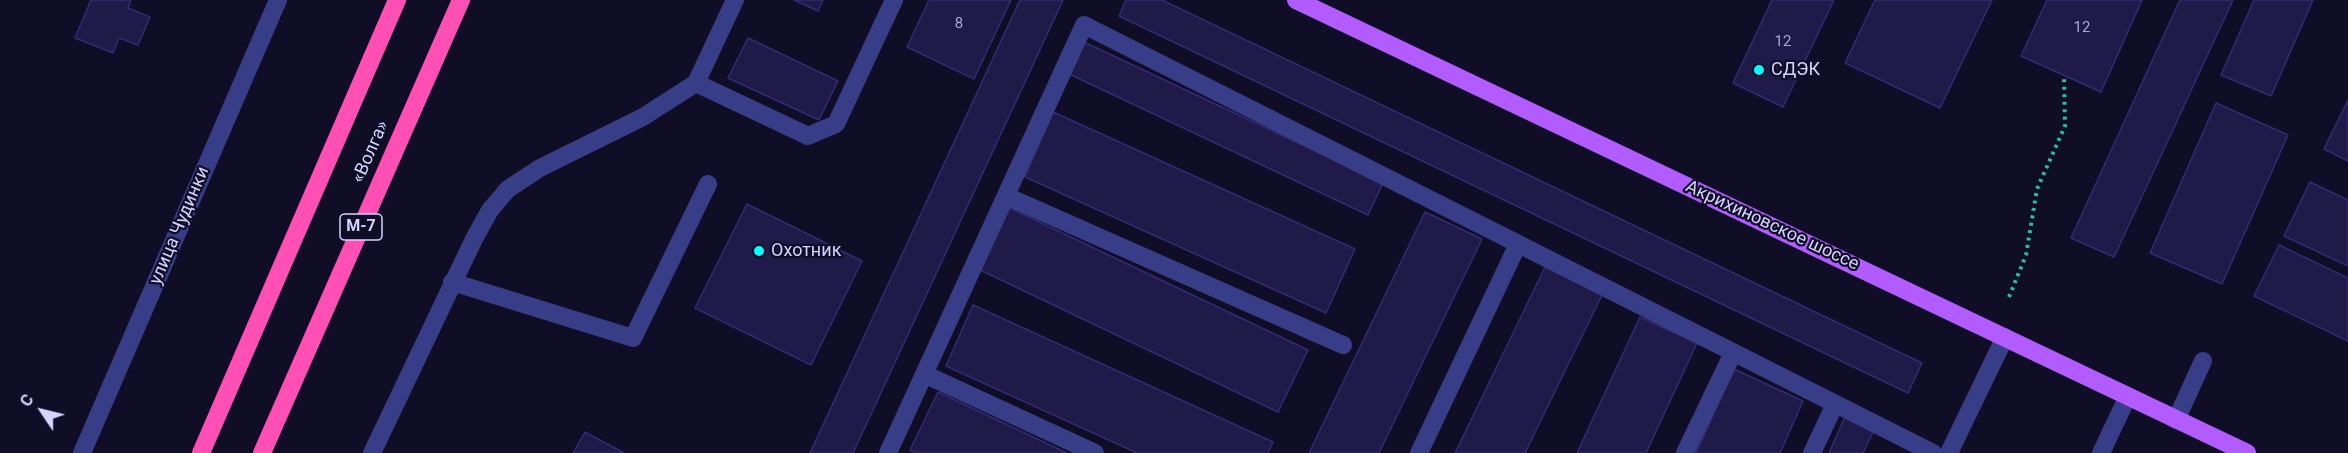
<!DOCTYPE html>
<meta charset="utf-8">
<style>
body{margin:0}
#map{position:relative;width:2348px;height:453px;overflow:hidden;background:#100e27;font-family:Roboto,sans-serif}
canvas{display:block}
.north{position:absolute;left:12px;top:381px;width:60px;height:60px;-webkit-text-stroke:4px #100e27;paint-order:stroke;rotate:305deg;font-size:16px;font-weight:700;line-height:24px;text-align:center;color:#d5d4ff}
.north::after{content:'';display:block;margin:auto;width:21px;height:27px;background:#d5d4ff;clip-path:polygon(50% 0,100% 100%,50% 72%,0 100%)}
</style>
<div id="map">
<canvas width="2348" height="453"></canvas>
<div class="north">С</div>
</div>
<script>
const c = document.querySelector('canvas').getContext('2d');
c.lineJoin = 'round';
function paint(path, color) { c.fillStyle = color; c.fill(path, 'evenodd'); }
const poly = rows => new Path2D(rows.map(r => 'M' + r).join(''));
function strokePath(path, color, width, dash) { c.strokeStyle = color; c.lineWidth = width; c.lineCap = dash ? 'butt' : 'round'; c.setLineDash(dash || []); c.stroke(path); }
function label(font, color, halo, rows, align = 'center') {
  c.font = font + ' Roboto,sans-serif'; c.lineWidth = 4.5; c.setLineDash([]); c.textBaseline = 'middle'; c.strokeStyle = halo; c.fillStyle = color; for (const [text, x, y, turn = 0] of rows) {
    c.save(); c.translate(x, y); c.rotate((+turn || 0) * Math.PI / 180); c.textAlign = isNaN(turn) ? turn : align; if (halo) c.strokeText(text, 0, 0); c.fillText(text, 0, 0); c.restore();
  }
}
const building = poly([
 [91,0,131,0,128,8,150,17,138,45,119,38,113,53,75,38,91,0],
 [794,0,823,0,818,11,794,0],
 [929,0,1011,0,974,79,907,47,929,0],
 [1020,0,1063,0,853,453,810,453,1020,0],
 [1126,0,1162,0,1922,363,1908,393,1119,16,1126,0],
 [1772,0,1834,0,1783,107,1733,83,1772,0],
 [1875,0,1992,0,1940,108,1845,63,1875,0],
 [2047,0,2142,0,2101,92,2021,56,2047,0],
 [2180,0,2233,0,2114,257,2071,238,2180,0],
 [2254,0,2313,0,2271,96,2221,75,2254,0],
 [748,38,838,81,819,120,728,78,748,38],
 [1084,42,1383,183,1368,215,1069,74,1084,42],
 [2348,100,2348,161,2324,149,2348,100],
 [2216,103,2288,135,2222,284,2150,253,2216,103],
 [1053,112,1355,249,1326,313,1025,177,1053,112],
 [2310,182,2348,200,2348,266,2284,236,2310,182],
 [747,204,862,261,811,365,695,308,747,204],
 [1010,208,1308,350,1278,412,980,270,1010,208],
 [1425,212,1482,239,1379,453,1309,453,1425,212],
 [2279,245,2348,278,2348,341,2254,296,2279,245],
 [1545,267,1602,295,1525,453,1455,453,1545,267],
 [973,305,1273,442,1268,453,1137,453,946,366,973,305],
 [1640,317,1697,343,1646,453,1577,453,1640,317],
 [1734,369,1803,401,1780,453,1696,453,1734,369],
 [938,392,1067,453,917,453,910,450,938,392],
 [1845,417,1874,430,1863,453,1829,453,1845,417],
 [585,432,624,453,573,453,585,432]
]);
const path = poly([
 [2009,297,2026,255,2037,189,2065,126,2064,76]
]);
const minor = poly([
 [696,83,735,0],
 [1006,196,1343,345],
 [452,282,633,338,708,184],
 [924,374,1095,453],
 [2176,420,2203,361],
 [82,453,278,0],
 [372,453,474,239,490,210,508,189,540,168,643,117,696,83,808,136,836,124,894,0],
 [888,453,1084,25,1933,453],
 [1419,453,1518,244],
 [1685,453,1733,353],
 [1812,453,1835,404],
 [1949,453,2005,337],
 [2101,453,2128,396]
]);
const major = poly([
 [1296,0,2247,453]
]);
const highway = poly([
 [201,453,397,0],
 [262,453,461,0]
]);
const markers = [
 [1759,70,6,"#00feff"],
 [759,251,6,"#00feff"]
];
const numberNames = [
 ["8",959,24],
 ["12",2082,28],
 ["12",1783,42]
];
const shields = [
 [361,227,42]
];
const shieldNames = [
 ["М-7",361,227]
];
const poiNames = [
 ["СДЭК",1771,70],
 ["Охотник",771,251]
];
const streetNames = [
 ["«Волга»",371,152,-66],
 ["улица Чудинки",180,226,-67],
 ["Акрихиновское шоссе",1772,226,25]
];
paint(building, '#1f1a48');
strokePath(building, '#332b75', 1.5);
strokePath(path, '#2bbca5', 4, [3, 4.5]);
strokePath(minor, '#383d87', 18);
strokePath(major, '#b25bff', 18);
strokePath(highway, '#ff4fb4', 18);
for (const [x, y, r, color] of markers) { const dot = new Path2D(); dot.arc(x, y, r, 0, 2 * Math.PI); c.fillStyle = color; c.fill(dot); strokePath(dot, '#100e27', 2); }
label('15px', '#a8a6d1', null, numberNames);
for (const [x, y, w] of shields) { const box = new Path2D(); box.roundRect(x - w / 2, y - 13, w, 26, 4.5); c.fillStyle = '#100e27'; c.fill(box); strokePath(box, '#d5d4ff', 1.5); }
label('bold 16px', '#d5d4ff', null, shieldNames);
label('18px', '#d5d4ff', '#100e27', poiNames, 'left');
label('18px', '#d5d4ff', '#100e27', streetNames);
</script>
